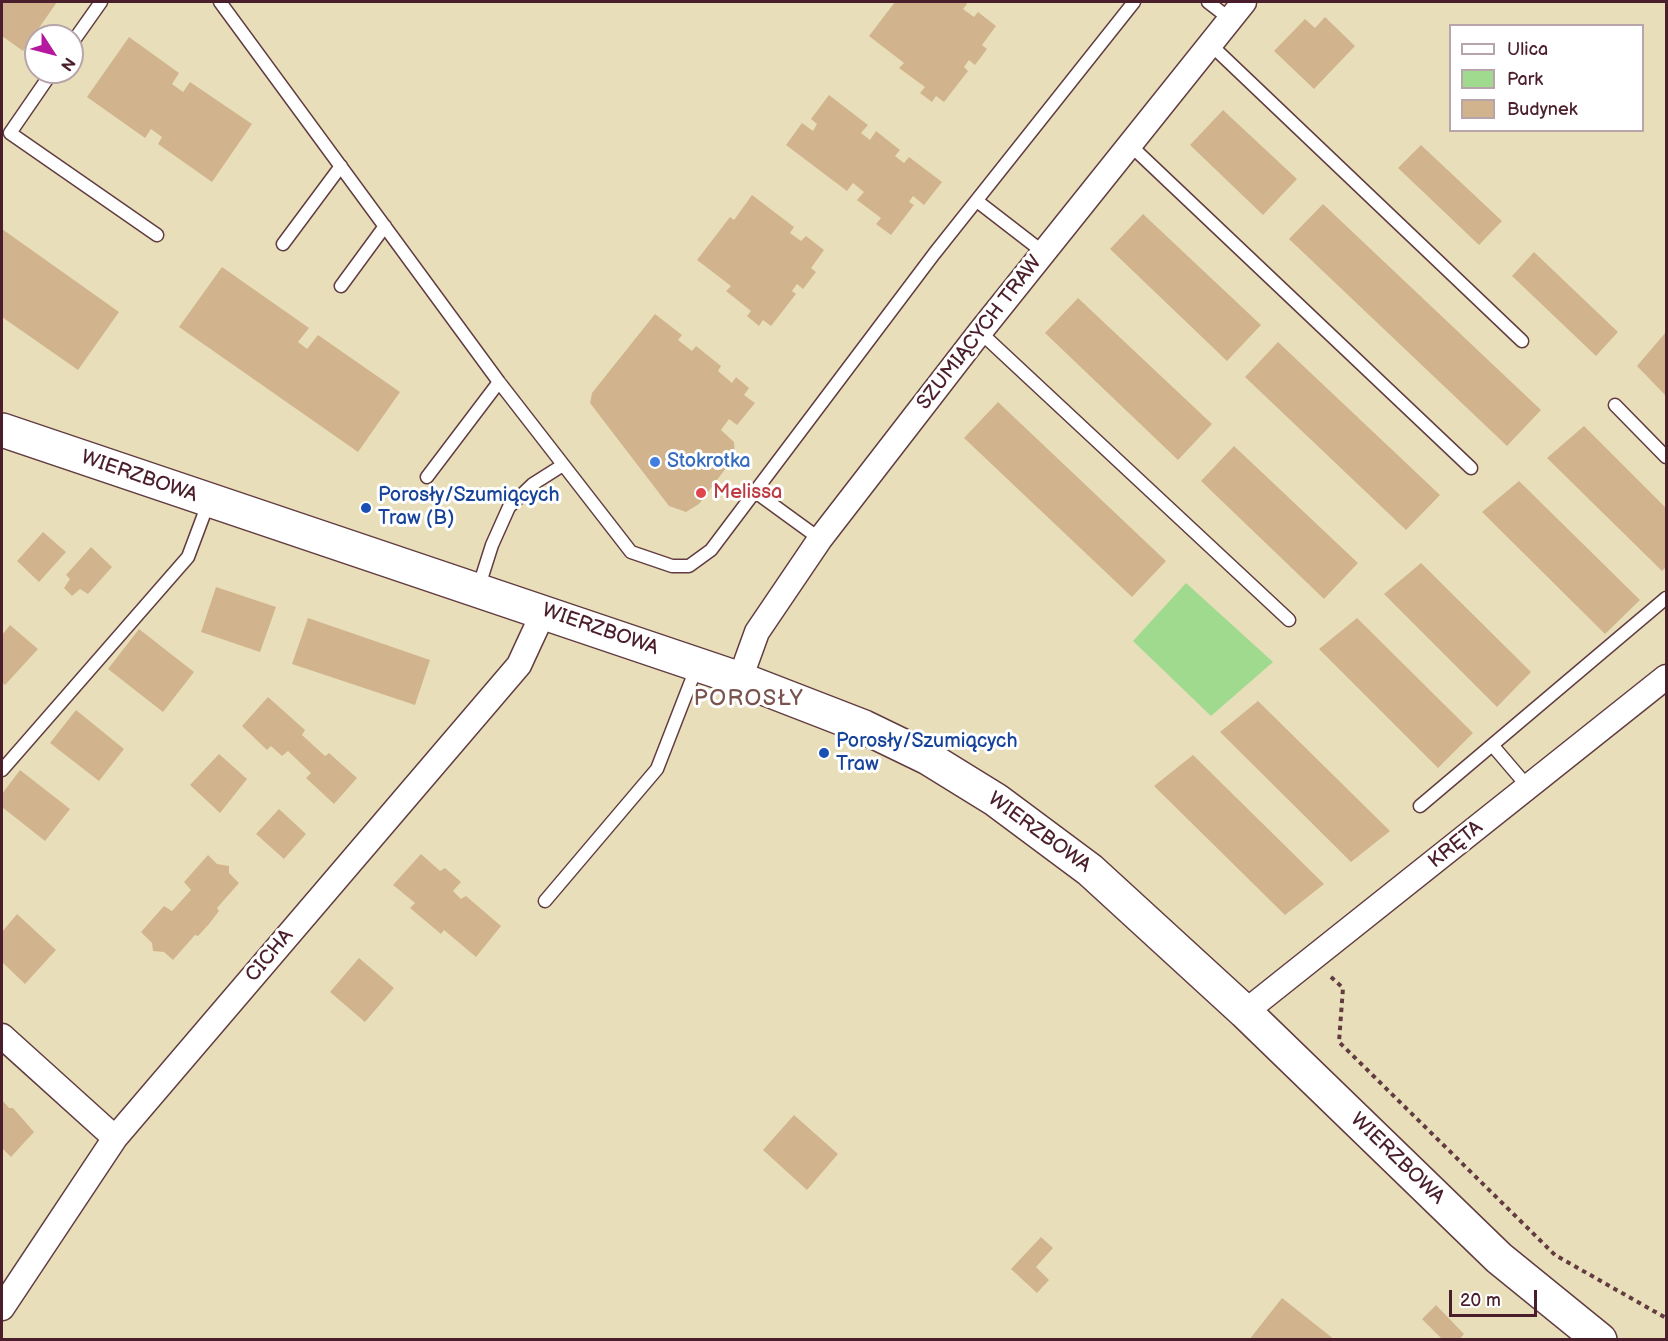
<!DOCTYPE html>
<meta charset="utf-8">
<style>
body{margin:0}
#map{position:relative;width:1668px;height:1341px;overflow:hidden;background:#e8dfba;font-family:"Balsamiq Sans",sans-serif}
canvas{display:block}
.frame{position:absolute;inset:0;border:3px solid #4a1f2b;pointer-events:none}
.legend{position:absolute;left:1449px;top:24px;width:195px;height:108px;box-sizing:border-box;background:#fff;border:2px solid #b7a5aa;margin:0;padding:8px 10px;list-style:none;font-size:18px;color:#4a1f2b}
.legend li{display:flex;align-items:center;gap:12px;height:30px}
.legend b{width:30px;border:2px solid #b7a5aa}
.north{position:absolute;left:24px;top:24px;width:60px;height:60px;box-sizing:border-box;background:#fff;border:2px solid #b7a5aa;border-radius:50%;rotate:126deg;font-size:16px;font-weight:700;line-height:24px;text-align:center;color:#4a1f2b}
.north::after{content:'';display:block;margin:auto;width:21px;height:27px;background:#b5179e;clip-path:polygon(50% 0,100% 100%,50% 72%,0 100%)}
.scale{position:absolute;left:1449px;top:1290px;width:88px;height:27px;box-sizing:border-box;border:3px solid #4a1f2b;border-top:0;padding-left:8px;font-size:18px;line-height:21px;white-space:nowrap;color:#4a1f2b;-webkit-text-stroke:4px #fff;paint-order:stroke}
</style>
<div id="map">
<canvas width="1668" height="1341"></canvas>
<div class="frame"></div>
<ul class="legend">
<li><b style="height:8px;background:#fff"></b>Ulica</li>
<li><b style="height:16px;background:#9fda8e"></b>Park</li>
<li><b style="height:16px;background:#d1b48d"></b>Budynek</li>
</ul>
<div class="north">N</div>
<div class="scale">20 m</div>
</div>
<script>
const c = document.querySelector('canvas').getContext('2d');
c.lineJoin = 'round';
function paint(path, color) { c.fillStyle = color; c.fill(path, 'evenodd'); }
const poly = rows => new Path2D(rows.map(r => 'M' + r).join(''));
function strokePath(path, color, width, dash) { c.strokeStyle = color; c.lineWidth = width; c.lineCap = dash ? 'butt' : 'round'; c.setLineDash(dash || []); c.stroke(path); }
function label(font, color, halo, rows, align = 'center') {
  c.font = font + ' "Balsamiq Sans",sans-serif'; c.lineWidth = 6; c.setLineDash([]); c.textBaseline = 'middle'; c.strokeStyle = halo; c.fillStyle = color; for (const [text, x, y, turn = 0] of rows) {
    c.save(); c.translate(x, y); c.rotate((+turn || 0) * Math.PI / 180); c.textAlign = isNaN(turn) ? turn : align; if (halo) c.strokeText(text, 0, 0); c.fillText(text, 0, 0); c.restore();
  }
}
const green = poly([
 [1186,583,1273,662,1211,716,1133,641]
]);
const building = poly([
 [2,2,57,2,23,51,2,36],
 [895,2,965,2,967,4,963,9,974,17,978,12,996,26,982,45,987,49,975,65,969,60,964,67,968,71,944,102,936,96,932,102,920,93,925,87,899,68,904,63,869,36],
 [1325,17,1355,46,1314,89,1274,51,1305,19,1315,28],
 [129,37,179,73,172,84,183,92,190,82,252,124,212,182,158,144,162,137,151,129,145,138,87,97],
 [829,95,868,125,861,133,870,140,876,131,900,150,895,156,904,163,909,157,942,182,924,205,913,196,909,202,914,205,891,235,876,224,881,218,857,200,864,192,853,183,847,191,786,145,802,123,813,131,817,124,811,119],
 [1223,110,1297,179,1263,215,1190,145],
 [1421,145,1502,221,1479,245,1398,168],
 [752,195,794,227,790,233,801,241,806,236,824,250,811,268,816,272,803,289,797,284,792,291,796,294,771,326,763,320,759,326,747,316,751,311,726,291,731,286,697,260,730,217,734,220],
 [1323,204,1541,410,1507,446,1289,239],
 [1143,214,1261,325,1227,361,1110,249],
 [2,229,119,312,78,370,2,317],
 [1534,252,1618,332,1596,356,1512,276],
 [222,267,309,328,298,342,307,349,318,335,400,392,358,452,179,327],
 [1078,298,1212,424,1178,460,1045,333],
 [655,314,682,335,678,340,692,351,696,346,721,366,718,371,732,383,736,377,749,388,744,395,755,403,737,425,729,419,721,430,734,442,735,456,699,504,686,512,669,506,590,403,592,393],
 [1666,332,1666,396,1637,366],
 [1278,342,1440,495,1406,530,1245,377],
 [998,402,1166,561,1132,597,964,438],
 [1584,426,1666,508,1666,567,1662,571,1547,458],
 [1234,446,1358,563,1324,599,1201,481],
 [1519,481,1640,600,1605,634,1482,512],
 [43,532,66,552,39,582,17,561],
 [91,547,112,567,88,594,80,589,72,596,64,588,70,579,66,575],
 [1421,563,1531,672,1497,707,1384,594],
 [216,587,276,607,260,652,201,632],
 [308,618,430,660,415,705,292,664],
 [1357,618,1473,733,1438,768,1319,649],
 [10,625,38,649,5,685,2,682,2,635],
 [139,629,194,672,163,712,108,669],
 [268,697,305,730,302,735,325,756,329,753,357,778,334,804,306,778,311,773,288,751,282,756,271,746,267,750,242,726],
 [1258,701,1390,831,1351,862,1220,732],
 [76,710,124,749,99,781,50,743],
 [219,754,247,779,220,813,190,785],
 [1193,755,1324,884,1285,915,1154,786],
 [20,770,70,809,45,841,2,807,2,794],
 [279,809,306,834,284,859,256,834],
 [421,854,440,871,445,868,461,882,453,891,461,899,466,896,501,926,476,957,444,930,441,934,410,908,415,903,393,885],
 [208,855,217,864,229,866,229,873,239,883,217,908,219,911,209,924,198,936,195,935,173,960,164,952,153,951,152,943,141,932,164,906,172,911,191,890,184,882],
 [17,914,56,950,25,984,2,962,2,932],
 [359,958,394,988,365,1022,330,992],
 [2,1100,9,1108,13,1108,34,1132,11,1157,2,1148],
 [794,1115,838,1154,807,1190,763,1150],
 [1041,1237,1053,1248,1036,1267,1049,1280,1037,1293,1011,1269],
 [1282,1298,1335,1340,1249,1340],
 [1436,1305,1464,1334,1459,1340,1443,1340,1422,1319]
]);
const path = poly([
 [1331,977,1343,988,1339,1042,1555,1255,1666,1318]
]);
const lane = poly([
 [220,2,499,382,631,552,672,566,689,566,711,550,934,254,1134,2],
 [1208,2,1230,19],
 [72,43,101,2],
 [1210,44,1522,341],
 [52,72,10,133,157,235],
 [1129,144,1471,468],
 [977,201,1043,252],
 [283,244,341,166],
 [341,286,385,226],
 [980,332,1289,620],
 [1615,405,1666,457],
 [427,477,499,382],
 [754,491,820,539],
 [478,589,492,545,509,507,533,484,563,465],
 [1493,746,1528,787],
 [2,770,188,557,209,501],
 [1420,806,1666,598],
 [545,901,657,769,697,666]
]);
const street = poly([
 [740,679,757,632,820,539,980,332,1244,2],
 [1245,1012,1666,677],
 [2,1036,115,1138],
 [2,1308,115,1138,519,665,544,611]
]);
const secondary = poly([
 [2,430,740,679,864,727,928,758,996,800,1090,870,1245,1012,1499,1258,1600,1340]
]);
const markers = [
 [655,462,6,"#3f7fe0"],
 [701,493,6,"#e0444e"],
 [366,508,6,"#1a4fb4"],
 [824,753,6,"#1a4fb4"]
];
const streetNames = [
 ["SZUMIĄCYCH TRAW",980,333,-52],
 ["WIERZBOWA",139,477,19],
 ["WIERZBOWA",600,630,19],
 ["WIERZBOWA",1039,833,36],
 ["KRĘTA",1456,845,-39],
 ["CICHA",270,956,-50],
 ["WIERZBOWA",1397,1159,44]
];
const shopNames = [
 ["Stokrotka",667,462]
];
const healthNames = [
 ["Melissa",713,493]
];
const transitNames = [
 ["Porosły/Szumiących",378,496],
 ["Traw (B)",378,519],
 ["Porosły/Szumiących",836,742],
 ["Traw",836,765]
];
const quarterNames = [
 ["POROSŁY",749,699]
];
paint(green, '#9fda8e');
paint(building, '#d1b48d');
strokePath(lane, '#623c40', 15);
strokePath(street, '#623c40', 27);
strokePath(secondary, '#623c40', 36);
strokePath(path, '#623c40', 4, [4.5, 4.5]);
strokePath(lane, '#fff', 12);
strokePath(street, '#fff', 24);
strokePath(secondary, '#fff', 33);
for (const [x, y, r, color] of markers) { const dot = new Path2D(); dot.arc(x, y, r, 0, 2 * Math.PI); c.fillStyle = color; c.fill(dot); strokePath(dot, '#fff', 2); }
label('20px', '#4a1f2b', '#fff', streetNames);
label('20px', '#366cbe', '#fff', shopNames, 'left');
label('20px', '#be3a42', '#fff', healthNames, 'left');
label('20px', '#164399', '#fff', transitNames, 'left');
c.letterSpacing = '1.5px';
label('22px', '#79534d', '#fff', quarterNames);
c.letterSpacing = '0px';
</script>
